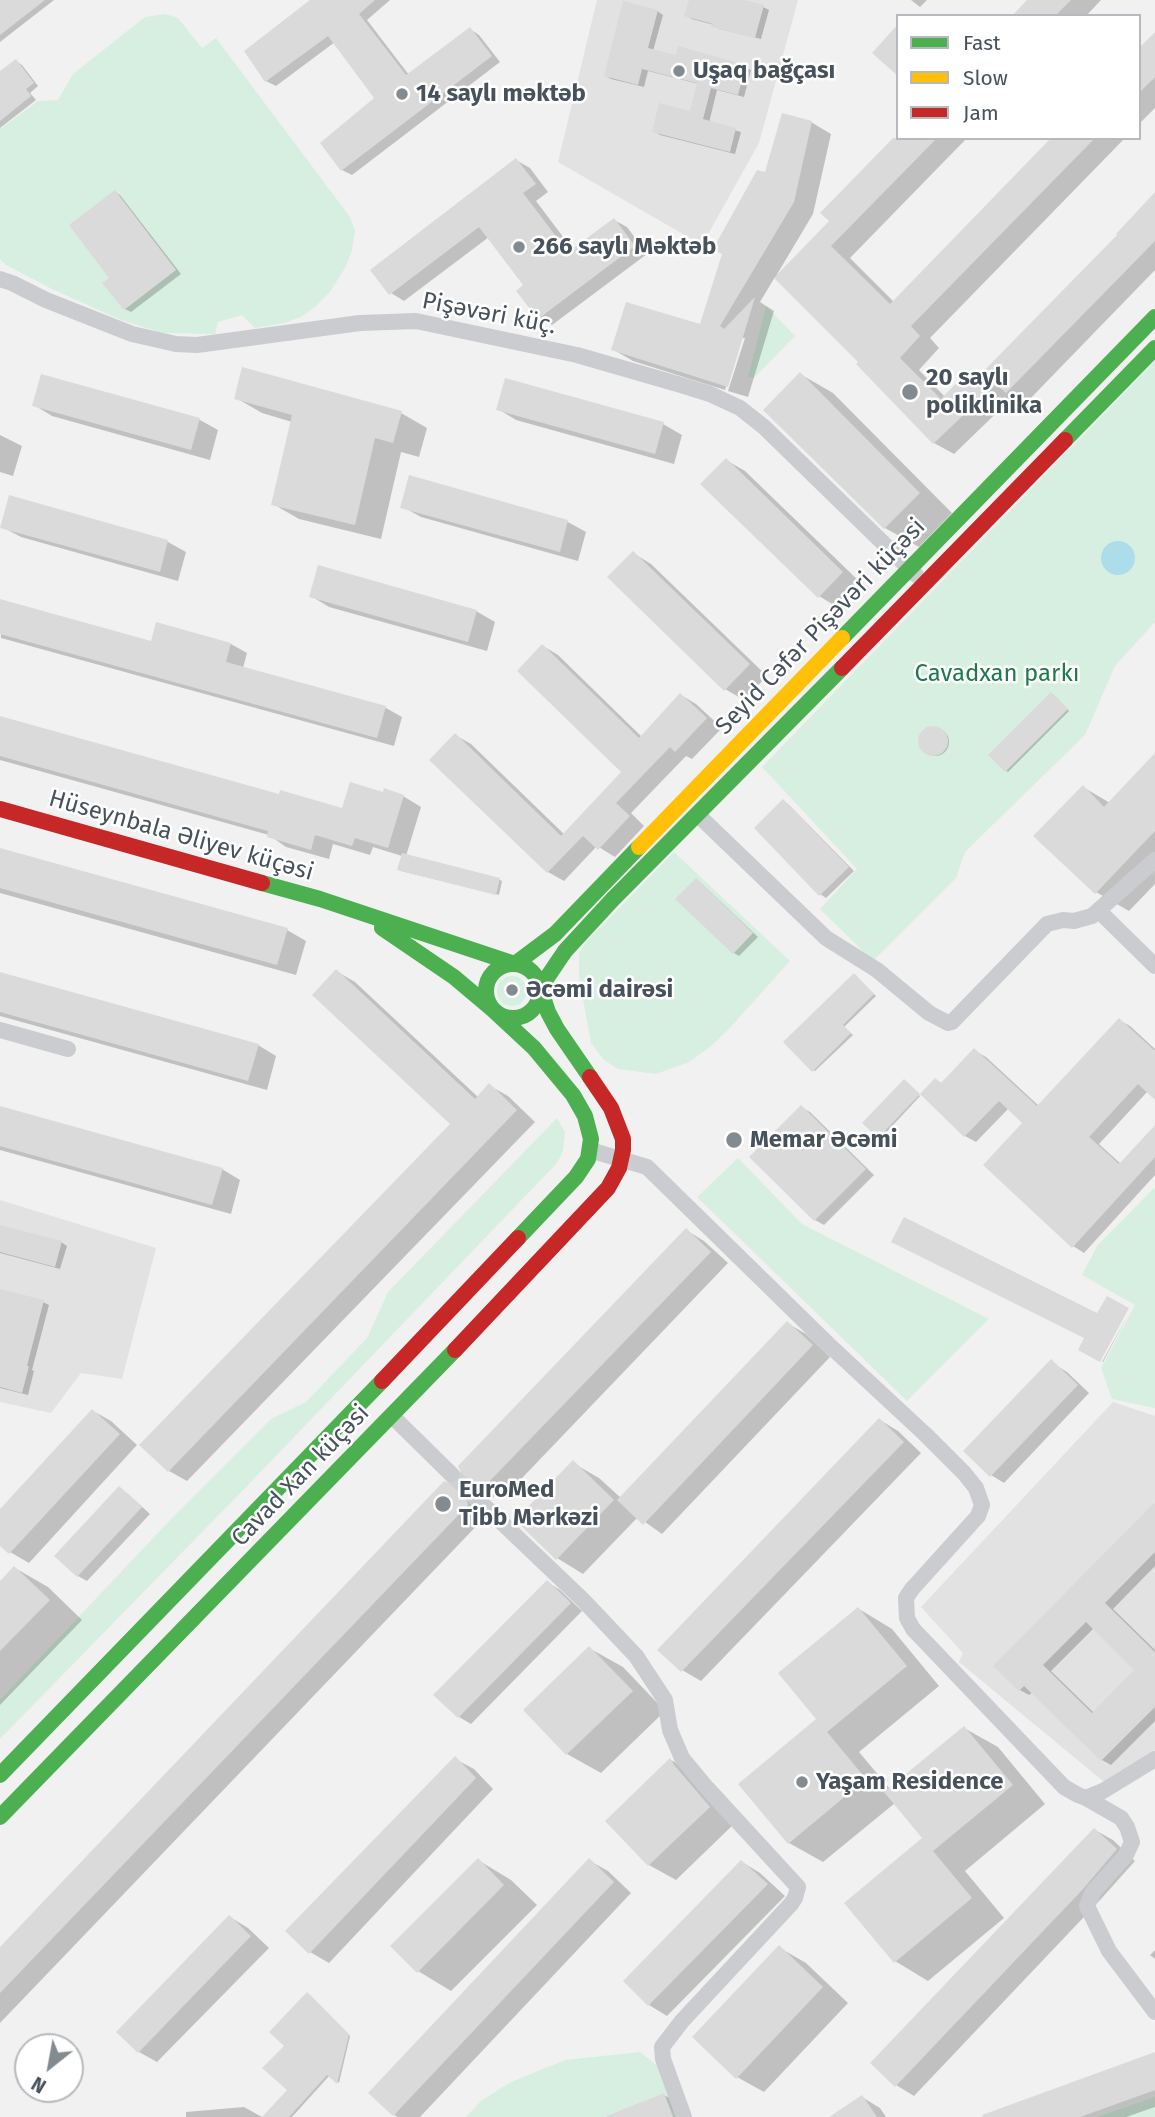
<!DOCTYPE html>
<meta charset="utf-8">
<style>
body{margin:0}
#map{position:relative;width:1155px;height:2117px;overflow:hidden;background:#f1f1f1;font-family:"Fira Sans",sans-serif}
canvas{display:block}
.legend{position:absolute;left:896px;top:14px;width:245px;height:126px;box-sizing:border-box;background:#fff;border:2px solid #b6babe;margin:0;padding:9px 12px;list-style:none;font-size:21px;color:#48525c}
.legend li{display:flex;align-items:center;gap:14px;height:35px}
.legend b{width:35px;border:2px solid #b6babe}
.north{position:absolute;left:14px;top:2033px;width:70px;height:70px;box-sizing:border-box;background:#fff;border:2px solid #b6babe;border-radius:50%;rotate:211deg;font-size:19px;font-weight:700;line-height:28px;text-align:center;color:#48525c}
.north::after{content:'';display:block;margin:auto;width:24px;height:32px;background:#838a90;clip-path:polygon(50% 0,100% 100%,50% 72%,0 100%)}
</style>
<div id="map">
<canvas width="1155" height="2117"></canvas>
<ul class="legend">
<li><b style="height:9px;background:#4caf50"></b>Fast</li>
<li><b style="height:9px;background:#ffc107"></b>Slow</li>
<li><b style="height:9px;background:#c62828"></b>Jam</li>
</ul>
<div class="north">N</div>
</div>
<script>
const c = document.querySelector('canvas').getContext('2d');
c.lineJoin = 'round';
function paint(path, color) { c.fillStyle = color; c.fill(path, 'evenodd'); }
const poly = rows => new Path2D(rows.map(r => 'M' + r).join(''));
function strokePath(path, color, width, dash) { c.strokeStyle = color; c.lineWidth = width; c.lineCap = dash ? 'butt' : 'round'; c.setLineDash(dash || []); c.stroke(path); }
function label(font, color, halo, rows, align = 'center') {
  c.font = font + ' "Fira Sans",sans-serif'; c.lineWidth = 5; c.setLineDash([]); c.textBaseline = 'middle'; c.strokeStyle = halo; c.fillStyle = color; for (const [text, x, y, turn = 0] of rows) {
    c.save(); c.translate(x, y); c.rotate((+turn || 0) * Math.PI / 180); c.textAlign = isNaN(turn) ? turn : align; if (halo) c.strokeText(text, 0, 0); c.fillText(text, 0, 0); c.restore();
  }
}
const education = poly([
 [597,0,798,0,759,143,702,245,558,162],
 [0,1200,156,1248,122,1379,81,1373,51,1413,0,1402],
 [1113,1402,1155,1416,1155,1750,1151,1754,1104,1782,959,1662,963,1653,921,1607]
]);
const green = poly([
 [165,14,178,18,202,48,216,38,350,217,355,231,352,250,346,266,330,292,315,307,301,317,284,323,255,328,242,315,218,322,215,334,162,333,121,320,52,289,6,265,0,259,0,129,38,101,58,100,73,74,145,17],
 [766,306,795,336,754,378,748,377],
 [1155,361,1155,622,1115,666,1085,735,965,852,956,878,873,961,820,909,857,869,762,767],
 [674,852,790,961,727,1031,710,1047,689,1062,656,1074,618,1069,604,1060,591,1043,579,977,579,953,586,942],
 '497 991a15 15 0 1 1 30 0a15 15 0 1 1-30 0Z',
 [557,1118,565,1132,563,1151,557,1163,250,1483,0,1739,0,1700,172,1518,271,1419,306,1402,367,1338,388,1292],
 [738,1158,802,1224,989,1319,907,1401,697,1197],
 [1155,1187,1155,1408,1112,1399,1101,1368,1135,1305,1082,1275,1097,1246],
 [640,2052,660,2068,685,2117,674,2117,664,2093,604,2117,466,2117,481,2101,509,2083,565,2060],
 [1155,2097,1155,2117,1097,2117]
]);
const water = poly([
 '1101 558a17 17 0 1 1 34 0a17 17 0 1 1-34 0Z'
]);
const shadow = poly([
 [0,0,54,0,0,42],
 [313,0,390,0,367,20,409,75,470,29,479,35,500,62,352,175,342,170,377,98,335,42,276,86,266,81],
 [690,0,737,0,763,7,769,10,761,39,720,29,714,25,692,19,686,15],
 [911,0,927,0,920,7],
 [1030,0,1101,0,1086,16,1015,16],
 [657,11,663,15,653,51,677,57,745,67,751,70,744,97,717,90,709,123,741,132,735,154,660,135,654,131,691,113,699,84,648,71,644,87,611,79,606,76],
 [1155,35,1155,108,1139,124,1139,51],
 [16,61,22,65,38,86,30,93,36,100,0,128,0,74],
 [811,122,831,134,813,214,776,276,831,221,823,213,898,136,898,138,967,138,850,258,894,302,1054,138,1125,138,930,338,939,348,919,370,945,397,962,380,972,386,1119,235,1155,195,1155,270,1026,403,1014,396,954,454,934,443,860,362,775,277,760,302,774,311,748,397,728,391,745,338,741,338,725,390,633,361,614,350,701,327,766,175],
 [516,160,530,168,548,192,536,201,573,250,614,220,627,227,647,254,552,325,539,317,526,286,489,237,404,301,391,293],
 [115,192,120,195,181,274,131,312,125,309,112,278],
 [800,374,833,393,952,513,919,547,885,528,765,410],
 [236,398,401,413,427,428,419,457,401,452,381,539,299,519,273,504,292,422,262,413],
 [34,405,200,420,218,430,210,460,52,416],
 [498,409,663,424,682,435,674,464,516,420],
 [0,435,22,446,13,476,0,472],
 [726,460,745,471,861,583,837,607,819,596],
 [411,478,568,522,586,532,578,561,421,517,403,507],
 [11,498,168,542,186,552,178,581,21,537,2,527],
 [633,553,651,564,767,676,744,700,725,689],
 [311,596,476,611,495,622,487,651,329,607],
 [0,601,152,643,157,624,231,644,247,653,243,668,386,708,402,717,394,746,1,638],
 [543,646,558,655,642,737,681,695,696,704,722,728,692,759,686,756,631,813,644,826,615,857,597,846,564,881,548,872,455,735,471,744,565,835,624,772],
 [1054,695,1069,711,1008,772,1006,771],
 [0,718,280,796,343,810,384,794,403,796,421,807,406,856,500,880,502,881,499,895,401,871,402,856,373,847,370,855,333,844,329,859,286,847,269,835,0,760],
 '921 742a14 14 0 1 1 28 0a14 14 0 1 1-28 0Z',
 [1155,755,1155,884,1129,911,1096,892,1083,787,1110,803],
 [784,801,789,805,854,871,826,898,820,894],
 [0,850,287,930,306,941,296,975,0,893],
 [702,884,758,937,739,956,734,953],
 [336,971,355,982,478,1097,490,1086,508,1096,535,1122,187,1481,169,1471,452,1124],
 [0,974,258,1045,276,1056,267,1090,0,1016],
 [856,977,876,996,844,1027,853,1035,815,1071,813,1070],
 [1119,1020,1130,1026,1155,1049,1155,1097,1148,1091,1099,1144,1121,1164,1155,1127,1155,1175,1084,1253,1073,1246,1024,1123,1009,1108,976,1142,965,1136,922,1094,881,1138,879,1136,906,1083,920,1096,936,1080,943,1084,975,1051,986,1057,1039,1106],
 [801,1107,810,1112,874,1175,824,1225,815,1220],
 [0,1108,222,1169,240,1180,231,1214,0,1150],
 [0,1226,61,1242,67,1246,60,1269,0,1253],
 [686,1230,704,1241,728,1263,502,1499,497,1496,487,1499,486,1516,0,2023,0,1949,453,1486,460,1482],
 [0,1291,43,1302,49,1305,32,1370,34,1371,28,1395,0,1388],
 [1130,1311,1103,1362,1102,1362],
 [787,1323,806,1334,830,1357,662,1534,638,1517,583,1574,557,1558,573,1463,599,1478,621,1498],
 [1054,1364,1067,1372,1089,1393,1004,1483,991,1475],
 [93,1411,111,1421,137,1445,29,1563,10,1552,0,1543,0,1511],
 [880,1420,898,1431,921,1453,701,1681,682,1670],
 [119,1488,128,1494,150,1514,87,1581,78,1576,57,1556],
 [1155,1504,1155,1566,1113,1609,1155,1650,1155,1721,1111,1765,1102,1760,1033,1692,1029,1695,1020,1690,995,1666],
 [1094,1628,1137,1670,1094,1713,1051,1671],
 [15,1568,48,1587,82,1620,0,1705,0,1583],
 [547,1582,560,1590,582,1611,471,1724,459,1717],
 [859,1609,892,1629,939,1686,859,1752,890,1789,964,1728,998,1747,1045,1804,965,1871,1004,1918,928,1981,895,1961,925,1838,895,1803,823,1862,789,1843,819,1720],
 [589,1648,623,1667,665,1711,601,1773,567,1754,525,1710],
 [455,1759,474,1769,493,1789,329,1963,310,1952],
 [671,1760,697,1775,735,1823,676,1880,649,1865,607,1821],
 [1095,1830,1113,1840,1135,1861,1101,1899,914,2096,896,2085],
 [478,1860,511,1880,537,1905,451,1991,418,1971],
 [590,1861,608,1871,631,1893,420,2117,398,2117,394,2115],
 [742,1862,760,1873,785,1896,667,2016,649,2005],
 [230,1917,248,1928,269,1948,157,2062,139,2052],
 [780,1948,806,1963,848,2003,764,2092,737,2077],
 [1155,1950,1155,1959,1150,1955],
 [310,1995,350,2036,339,2083,330,2075,292,2117,274,2117,289,2090,286,2046],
 [1155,2054,1155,2107,1126,2117,982,2117],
 [664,2095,683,2106,687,2117,609,2117],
 [862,2097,880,2108,886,2117,838,2117],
 [244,2107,262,2117,186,2117,186,2112]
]);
const building = poly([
 [0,0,45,0,0,35],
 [310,0,375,0,359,14,406,75,470,27,492,56,341,171,320,143,374,98,328,36,265,82,244,51],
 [689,0,744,0,764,5,755,38,712,27,713,24,684,16],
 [1027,0,1071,0,1055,16,1012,16],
 [623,1,658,10,648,48,676,55,678,46,746,65,738,95,711,88,703,119,736,128,730,152,652,132,659,103,690,111,697,83,642,69,638,85,604,76],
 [898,24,898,76,872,53],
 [1155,32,1155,77,1139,93,1139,48],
 [16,59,34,83,26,89,31,96,0,121,0,71],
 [782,113,812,121,794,202,720,326,724,329,755,297,728,387,611,350,626,302,700,324,722,254,713,249,757,170,765,172],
 [893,138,937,138,831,246,890,304,1051,138,1095,138,911,326,920,336,900,358,941,399,961,378,969,386,1117,235,1116,234,1155,192,1155,241,1006,393,996,384,933,444,856,364,858,362,774,278,829,221,820,213],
 [516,158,536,184,523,193,568,252,614,218,635,246,538,319,516,291,523,285,479,227,389,295,370,270],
 [115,190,176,270,124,310,102,283,109,278,69,225],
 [242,367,402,411,393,443,375,438,355,525,271,505,292,415,234,399],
 [800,372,920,493,884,529,763,410],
 [41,374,200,418,191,450,32,406],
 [505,378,664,422,655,454,496,410],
 [726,458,843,572,818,598,700,484],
 [409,475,568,520,560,552,400,508],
 [9,495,168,540,160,572,0,528],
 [633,551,750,664,724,691,607,577],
 [318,565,477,610,468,642,309,597],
 [0,599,151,641,156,622,231,643,226,662,386,706,377,738,0,634],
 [542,644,639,738,680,693,707,718,675,752,670,747,616,803,630,816,598,850,583,836,547,873,429,760,455,733,561,836,621,772,517,671],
 [1051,692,1068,709,1005,772,988,755],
 [0,716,279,794,280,790,342,808,350,782,383,792,384,788,404,795,388,848,355,838,352,846,315,835,311,850,267,837,268,831,0,756],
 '918 741a15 15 0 1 1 30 0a15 15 0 1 1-30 0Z',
 [1155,753,1155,831,1095,894,1033,836,1083,785,1104,807],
 [783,799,849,867,819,896,754,828],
 [0,848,288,928,277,965,0,888],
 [402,853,500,878,496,895,397,870],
 [696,878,753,933,733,954,675,899],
 [336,969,475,1099,489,1083,517,1110,168,1472,139,1445,450,1124,312,995],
 [0,972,259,1044,248,1081,0,1012],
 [854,973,874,994,843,1025,851,1033,812,1072,783,1042],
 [1119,1018,1155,1051,1155,1100,1138,1084,1089,1137,1119,1164,1155,1125,1155,1157,1072,1248,983,1165,1022,1123,999,1101,964,1137,920,1094,935,1078,941,1083,974,1048,1037,1106],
 [904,1079,920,1094,878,1138,862,1123],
 [801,1105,866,1169,814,1221,749,1157],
 [0,1106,223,1168,212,1205,0,1146],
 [904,1217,1097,1313,1107,1296,1129,1308,1100,1362,1078,1350,1084,1338,891,1242],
 [0,1225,62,1241,55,1267,0,1252],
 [686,1228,711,1252,482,1489,477,1487,468,1489,465,1495,468,1505,0,1993,0,1947,444,1481,453,1484,459,1481,461,1472,458,1466],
 [0,1289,44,1300,27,1366,29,1366,22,1393,0,1387],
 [787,1321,813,1345,643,1525,617,1500],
 [1051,1359,1078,1385,990,1477,963,1451],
 [92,1409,120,1434,9,1554,0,1546,0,1509],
 [879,1418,904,1442,681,1672,657,1650],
 [573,1460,614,1500,556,1560,515,1520],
 [119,1486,142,1507,77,1577,54,1556],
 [1155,1502,1155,1552,1105,1603,1155,1652,1155,1707,1101,1761,1024,1686,1019,1691,993,1666],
 [1086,1622,1134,1670,1092,1713,1043,1665],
 [14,1566,50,1600,0,1651,0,1581],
 [547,1580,571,1603,458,1718,433,1695],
 [858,1607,907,1666,827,1732,866,1779,788,1844,738,1784,816,1719,778,1673],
 [589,1646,633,1691,566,1755,523,1710],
 [964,1726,1013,1785,933,1851,972,1898,894,1963,844,1903,922,1838,884,1792],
 [455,1756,476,1778,309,1954,285,1931],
 [670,1758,674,1765,710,1807,648,1866,605,1821],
 [1094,1828,1117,1849,1083,1889,895,2087,870,2063],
 [478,1858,504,1885,417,1973,390,1946],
 [589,1858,614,1882,393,2116,368,2093],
 [741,1860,768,1884,648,2006,623,1981],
 [229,1915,251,1936,138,2053,116,2032],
 [779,1945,823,1987,736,2079,692,2037],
 [307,1992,349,2034,337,2084,327,2075,289,2117,262,2117,287,2090,262,2068,284,2046,269,2032],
 [1155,2052,1155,2090,1080,2117,983,2117,982,2115],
 [664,2093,673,2117,606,2117,606,2116],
 [862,2095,877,2117,829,2117]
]);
const streetTunnel = poly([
 [451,1474,475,1497]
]);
const street = poly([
 [0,279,12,283,46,300,132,334,176,344,197,345,360,323,416,321,577,355,681,385,710,394,740,408,764,427,916,575],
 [698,815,826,938,877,970,929,1013,948,1023,952,1022,1047,924,1063,920,1074,921,1092,916,1155,860],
 [1100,912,1155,966],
 [0,1030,68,1049],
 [590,1150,647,1167,828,1344,926,1435,964,1473,976,1488,982,1505,978,1516,912,1589,906,1598,907,1618,913,1629,1064,1787,1078,1795,1086,1798,1103,1791,1155,1759],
 [392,1416,451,1474],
 [475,1497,583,1600,636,1656,665,1700,670,1730,682,1758,707,1788,798,1887,795,1898,791,1904,682,2021,662,2047,663,2059,684,2117],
 [1086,1798,1121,1818,1127,1827,1132,1842,1126,1855,1093,1892,1087,1906,1109,1951,1155,2012]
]);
const fast = poly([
 [1065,440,1155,348],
 [842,638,1155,317],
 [262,883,320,899,515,964,555,934,639,847],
 [382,928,454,977,492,1009,534,1048,573,1095,585,1116,591,1139,588,1159,576,1177,518,1238],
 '486 991a27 27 0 1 1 54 0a27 27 0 1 1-54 0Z',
 [590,1077,557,1029,548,1012,540,988,565,951,613,899,842,668],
 [0,1775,382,1381],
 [0,1817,455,1350]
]);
const slow = poly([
 [639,847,842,638]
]);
const jam = poly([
 [842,668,1065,440],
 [0,809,262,883],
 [455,1350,608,1188,619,1168,623,1150,623,1139,611,1108,590,1077],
 [382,1381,518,1238]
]);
const markers = [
 [679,71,7,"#838a90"],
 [402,94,7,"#838a90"],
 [519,247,7,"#838a90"],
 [910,392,9,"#838a90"],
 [512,990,7,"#838a90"],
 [734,1140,9,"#838a90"],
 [443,1504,9,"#838a90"],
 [802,1782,7,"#838a90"]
];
const poiNames = [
 ["Uşaq bağçası",693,71],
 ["14 saylı məktəb",416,94],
 ["266 saylı Məktəb",533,247],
 ["20 saylı",926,378],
 ["poliklinika",926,406],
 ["Əcəmi dairəsi",526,990],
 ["Memar Əcəmi",750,1140],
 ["EuroMed",459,1490],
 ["Tibb Mərkəzi",459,1518],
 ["Yaşam Residence",816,1782]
];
const streetNames = [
 ["Pişəvəri küç.",489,314,11],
 ["Seyid Cəfər Pişəvəri küçəsi",821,627,-46],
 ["Hüseynbala Əliyev küçəsi",181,836,16],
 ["Cavad Xan küçəsi",301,1476,-46]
];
const parkNames = [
 ["Cavadxan parkı",997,674]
];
paint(education, '#e3e2e2');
paint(green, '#d7efe0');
paint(water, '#addcea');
paint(shadow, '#0003');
paint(building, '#dadadb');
strokePath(streetTunnel, '#cfd1d3', 16, [16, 8]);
strokePath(street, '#cacccf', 16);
strokePath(fast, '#4caf50', 16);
strokePath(slow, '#ffc107', 16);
strokePath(jam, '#c62828', 16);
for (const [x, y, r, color] of markers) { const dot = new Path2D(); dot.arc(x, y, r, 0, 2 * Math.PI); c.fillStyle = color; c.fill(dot); strokePath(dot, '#fff', 2.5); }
label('bold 24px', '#48525c', '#fff', poiNames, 'left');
label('24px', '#48525c', '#fff', streetNames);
label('24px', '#1c7a4e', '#fff', parkNames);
</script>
